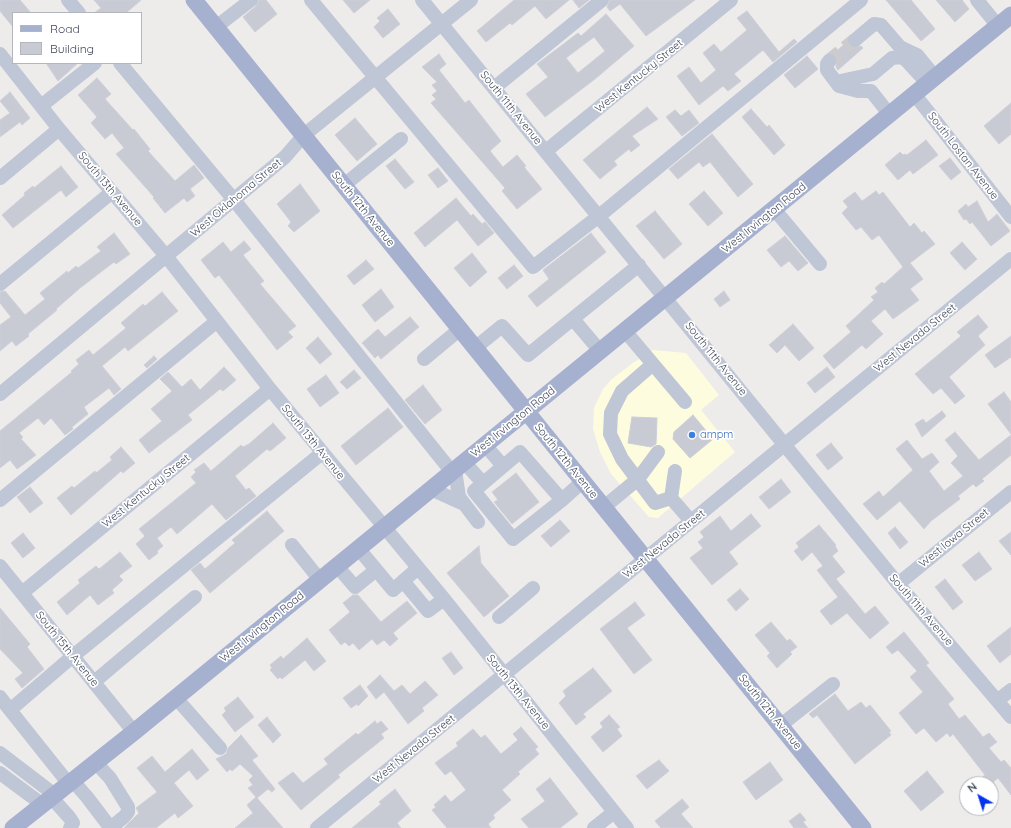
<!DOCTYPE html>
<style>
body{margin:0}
#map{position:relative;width:1011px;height:828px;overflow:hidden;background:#eeebeb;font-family:Quicksand,sans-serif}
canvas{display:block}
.legend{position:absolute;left:12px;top:12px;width:130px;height:52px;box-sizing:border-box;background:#fff;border:1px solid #b3b6bd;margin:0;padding:5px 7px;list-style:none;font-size:12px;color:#42495a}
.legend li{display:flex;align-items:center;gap:8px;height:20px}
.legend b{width:20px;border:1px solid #b3b6bd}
.north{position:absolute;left:959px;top:776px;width:40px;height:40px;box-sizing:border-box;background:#fff;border:1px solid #b3b6bd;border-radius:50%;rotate:321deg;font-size:11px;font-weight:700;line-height:16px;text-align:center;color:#42495a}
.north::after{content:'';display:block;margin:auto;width:14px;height:18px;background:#0433ef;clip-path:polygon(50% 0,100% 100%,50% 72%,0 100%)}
</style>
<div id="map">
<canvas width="1011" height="828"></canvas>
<ul class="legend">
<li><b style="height:5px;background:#a6b1cf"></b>Road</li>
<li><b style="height:11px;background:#c9cbd4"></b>Building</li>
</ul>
<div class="north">N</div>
</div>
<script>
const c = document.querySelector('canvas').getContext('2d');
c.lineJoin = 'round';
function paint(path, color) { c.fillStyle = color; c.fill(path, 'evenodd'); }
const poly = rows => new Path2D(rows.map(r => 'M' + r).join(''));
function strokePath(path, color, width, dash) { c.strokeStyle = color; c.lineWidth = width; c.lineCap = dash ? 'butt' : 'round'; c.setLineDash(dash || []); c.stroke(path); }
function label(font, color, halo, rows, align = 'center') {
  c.font = font + ' Quicksand,sans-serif'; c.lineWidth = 3.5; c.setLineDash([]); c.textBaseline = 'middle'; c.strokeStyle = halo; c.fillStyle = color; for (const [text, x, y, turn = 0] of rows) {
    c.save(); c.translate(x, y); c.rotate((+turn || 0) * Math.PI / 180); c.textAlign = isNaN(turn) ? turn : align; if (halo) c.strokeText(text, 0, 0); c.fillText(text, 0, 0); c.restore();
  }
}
const commercial = poly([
 [653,350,686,353,719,395,701,410,735,452,658,518,649,517,611,474,600,452,593,429,594,408,603,389,612,379,633,363]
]);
const building = poly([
 [0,0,20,0,31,13,13,13,13,27,0,11,0,0],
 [94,0,141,0,126,13,94,13,101,8,94,0],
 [259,0,266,0,277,14,255,32,243,17,256,6,259,0],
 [343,0,370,0,354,13,343,0],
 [514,0,569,0,546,19,535,6,512,25,510,23,486,42,477,31,514,0],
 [573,0,589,0,579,8,573,0],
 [610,0,695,0,646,36,620,4,610,11,607,7,610,0],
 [886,0,911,0,935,29,921,41,886,0],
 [936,0,962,0,969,9,955,22,936,0],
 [388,9,400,24,383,38,374,27,380,21,377,18,388,9],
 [747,11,779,52,794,39,797,42,773,62,763,50,734,74,741,81,728,91,723,86,699,105,677,76,689,67,701,83,716,70,703,53,714,44,721,52,747,30,737,18,747,11],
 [606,14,634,46,595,79,545,117,526,94,548,77,537,64,578,33,581,36,606,14],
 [594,37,605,51,578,73,566,58,594,37],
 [847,42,852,48,861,46,863,48,838,70,836,67,837,58,833,54,847,42],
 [439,54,446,64,439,70,465,103,469,100,501,141,490,151,503,167,517,155,526,166,524,167,542,189,517,209,502,191,505,188,431,103,436,99,432,95,437,91,432,85,437,82,422,67,439,54],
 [807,56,818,69,795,88,784,75,807,56],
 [46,63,78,63,58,81,46,63],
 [97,78,111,94,105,99,133,130,134,129,150,149,148,151,175,181,194,165,204,178,190,189,195,196,187,202,184,198,165,213,153,198,154,197,116,154,124,148,112,133,105,139,91,123,97,117,78,95,97,78],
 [10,92,30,118,22,125,20,122,0,137,0,120,10,113,0,101,10,92],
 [1011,103,1011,134,999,144,984,126,1011,103],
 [647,107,658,119,632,136,640,145,631,152,629,149,614,161,617,165,600,179,583,160,647,107],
 [751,109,767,127,769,125,785,145,774,155,742,117,751,109],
 [675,110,681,116,689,110,699,123,682,136,666,117,675,110],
 [355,118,377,144,357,161,335,135,355,118],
 [712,134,753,184,738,197,710,162,703,167,699,162,678,179,669,169,712,134],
 [926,140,938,155,913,174,910,170,898,180,885,165,900,152,903,155,905,154,907,155,926,140],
 [950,158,961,172,951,180,939,166,950,158],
 [395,159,414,182,405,189,386,166,395,159],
 [61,166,78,187,66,197,61,190,13,228,2,215,25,195,24,193,33,186,34,188,61,166],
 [438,168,448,181,438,188,428,175,438,168],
 [300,184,320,211,294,232,288,226,291,222,277,204,300,184],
 [704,191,723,213,708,226,689,204,704,191],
 [876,191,879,195,883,192,910,227,914,223,922,233,924,231,935,244,910,263,923,279,910,289,919,300,893,319,885,309,871,321,883,334,866,349,862,345,834,369,823,356,851,332,846,326,874,300,871,297,878,292,875,288,882,282,884,284,903,267,879,235,872,240,861,227,856,230,842,213,848,207,843,201,855,192,862,201,876,191],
 [456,198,471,216,473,214,482,224,485,222,494,233,478,246,457,220,425,247,414,233,456,198],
 [977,201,988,222,997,214,1010,231,991,246,972,222,970,224,966,219,964,220,958,211,966,204,968,207,977,201],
 [655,211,682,244,664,259,636,226,655,211],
 [114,233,130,254,116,264,114,262,80,288,56,309,57,310,28,334,29,336,16,346,12,341,0,351,0,325,11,317,0,303,0,292,5,291,25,315,45,299,40,293,67,271,68,273,76,266,78,268,101,251,97,247,114,233],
 [591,233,606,252,537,307,528,296,549,279,543,270,591,233],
 [785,236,808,263,798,271,789,261,781,267,767,250,785,236],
 [244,241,251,249,243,255,264,281,260,284,296,326,288,332,293,337,277,350,219,275,215,278,201,260,223,242,231,252,244,241],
 [962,242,977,259,965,270,950,253,962,242],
 [472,253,487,272,470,287,454,268,472,253],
 [366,260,374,269,354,285,347,276,366,260],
 [514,265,523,276,507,289,498,278,514,265],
 [381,289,394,307,375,322,362,305,381,289],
 [724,291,730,300,720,307,714,299,724,291],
 [162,292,178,311,128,351,125,347,102,366,121,389,114,395,109,388,84,407,88,414,72,427,73,429,65,435,51,418,44,425,38,418,19,433,23,437,21,439,36,455,17,469,10,460,0,468,0,431,72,372,71,371,79,364,76,360,89,350,93,355,126,328,121,323,143,304,145,306,162,292],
 [978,315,988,327,978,336,985,345,949,377,965,396,955,404,941,388,933,394,915,374,961,336,957,332,978,315],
 [410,317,419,327,381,359,378,355,375,358,362,343,378,329,385,337,410,317],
 [793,324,814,348,799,361,785,345,777,353,769,345,793,324],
 [1011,336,1011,357,995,368,985,355,1011,336],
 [318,337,332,354,320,364,306,348,318,337],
 [154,356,157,359,147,368,144,365,154,356],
 [224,367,236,380,223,391,220,389,188,415,192,420,149,453,139,440,162,421,151,409,172,391,160,379,168,372,182,387,191,379,200,390,224,367],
 [827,367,835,377,815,393,807,383,827,367],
 [354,370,361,378,347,389,340,382,354,370],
 [326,375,339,393,320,407,307,389,326,375],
 [423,385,442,410,425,424,405,400,423,385],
 [1004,392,1011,402,1011,434,988,404,1004,392],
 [388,408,403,427,356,465,341,446,388,408],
 [942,411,946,416,922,437,915,424,923,419,926,423,942,411],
 [693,415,713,439,690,458,673,439,674,432,693,415],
 [632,417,657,418,656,444,651,447,628,443,632,417],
 [273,423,286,438,270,451,267,449,235,476,246,490,249,488,256,496,226,520,212,504,177,534,171,527,157,538,163,546,157,551,158,553,149,560,136,544,145,536,139,529,196,483,191,477,196,472,194,470,204,463,211,471,241,445,243,447,249,444,273,423],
 [955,432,979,460,1011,435,1011,455,982,479,984,481,976,487,973,484,958,496,960,499,931,521,924,529,900,501,877,520,863,504,879,491,883,497,913,470,896,449,907,440,922,459,932,453,939,462,929,471,944,491,963,476,951,463,958,456,945,440,955,432],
 [831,443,843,458,828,470,816,455,831,443],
 [121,447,135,463,123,473,121,471,71,515,57,498,72,486,74,488,95,471,96,473,112,460,110,457,121,447],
 [516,473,539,502,512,524,494,502,498,500,492,492,516,473],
 [781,479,791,492,769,509,759,497,781,479],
 [30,487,43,503,30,513,17,497,30,487],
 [267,511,284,531,210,593,191,570,200,563,205,569,235,543,232,540,267,511],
 [751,514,761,526,729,552,738,564,712,585,690,558,703,548,698,542,704,537,700,532,720,516,731,531,751,514],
 [560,520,570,531,551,547,541,536,560,520],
 [819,525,836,545,835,546,838,551,832,556,845,572,836,579,865,614,875,606,889,623,870,639,847,613,831,625,820,611,838,597,817,570,823,566,812,552,802,561,794,551,799,547,796,543,819,525],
 [895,527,908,542,900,549,888,533,895,527],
 [1011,532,1011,555,999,541,1011,532],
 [23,533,35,548,23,558,11,543,23,533],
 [479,546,481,563,509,596,484,617,447,573,479,546],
 [120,552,132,566,119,576,123,580,112,590,114,593,98,605,90,595,67,615,57,602,80,583,78,580,96,566,99,569,120,552],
 [979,552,992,569,975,581,962,565,979,552],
 [945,579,963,602,953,610,935,587,945,579],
 [740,589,749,599,736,611,727,600,740,589],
 [353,595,358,595,381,622,407,601,417,613,393,633,398,639,390,646,384,640,377,645,372,639,359,650,353,643,349,646,345,642,341,645,329,630,350,612,343,603,353,595],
 [635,602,645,615,627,628,652,660,634,674,600,629,635,602],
 [0,608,30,644,27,647,44,669,22,688,15,679,23,673,0,649,0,608],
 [771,622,787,641,790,639,797,647,790,652,792,654,777,668,767,656,770,653,755,635,771,622],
 [1011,627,1011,654,1000,663,987,646,1011,627],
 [904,632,929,663,926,665,954,699,948,704,959,719,965,715,983,737,989,733,997,742,989,748,1001,762,1004,760,1011,768,1011,795,998,778,991,784,986,784,981,778,985,775,953,734,950,737,947,733,936,742,924,728,916,734,899,713,923,692,910,677,917,671,898,650,892,654,886,647,904,632],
 [307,638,326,661,314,671,305,660,282,679,280,677,278,679,270,670,272,668,270,665,281,656,283,659,307,638],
 [451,652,463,668,454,675,442,658,451,652],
 [593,668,612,691,583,714,586,717,576,725,559,703,566,696,563,691,593,668],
 [380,675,394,691,402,685,410,694,425,681,438,695,422,708,424,711,408,724,384,692,376,699,367,687,380,675],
 [360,685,368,696,358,706,357,704,351,708,343,698,360,685],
 [835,694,848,711,861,702,866,708,870,705,891,731,889,732,891,735,855,764,817,715,813,718,809,714,835,694],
 [238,697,254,717,235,732,222,715,226,711,224,708,238,697],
 [609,715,620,727,617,729,622,736,603,752,591,737,603,727,600,723,609,715],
 [267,717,281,735,273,743,258,725,267,717],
 [375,721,377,724,381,721,388,729,381,734,384,738,344,770,338,775,340,777,301,810,278,783,293,772,303,783,328,764,324,759,356,733,358,735,375,721],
 [521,727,538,747,535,749,539,754,518,772,520,774,502,790,511,800,493,815,495,818,488,824,491,828,447,828,432,810,436,807,434,805,445,795,451,802,466,790,451,771,445,775,435,763,458,746,456,743,473,729,481,738,485,735,501,754,518,740,513,734,521,727],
 [241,735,258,756,252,760,275,789,272,792,268,789,257,798,283,828,235,828,253,813,247,805,256,797,248,788,253,785,249,780,253,776,240,764,232,771,230,769,227,772,216,759,226,754,228,748,241,735],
 [192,749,209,770,197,780,189,770,174,783,193,806,178,818,175,813,156,828,124,828,139,813,136,808,157,792,137,768,152,756,165,772,192,749],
 [659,760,669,771,647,789,636,776,659,760],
 [770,762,783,780,756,800,743,782,770,762],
 [927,771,944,792,921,811,904,791,927,771],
 [550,778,578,814,560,828,529,828,521,819,545,801,536,789,550,778],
 [395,789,411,811,397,823,401,828,352,828,381,804,379,802,395,789],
 [682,799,689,807,681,814,693,828,661,828,655,821,682,799],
 [800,813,806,820,803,822,808,828,794,828,789,821,800,813]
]);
const minorTunnel = poly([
 [829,61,855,40]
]);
const minor = poly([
 [68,0,79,13],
 [311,0,533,267,599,216,861,0],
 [422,0,898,584,1011,717],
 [977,0,998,26],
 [216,27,251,0],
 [855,40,874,24,881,25,900,47,917,55,935,77],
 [0,54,59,129,166,256,270,389,444,599,627,828],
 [829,61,827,64,827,70,839,86,858,91,871,91,890,115],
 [120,63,234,200,452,472],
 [836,82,873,74,892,58,901,57,906,60,928,84],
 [494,88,602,0],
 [915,95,1011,217],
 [41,106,95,63],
 [546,151,731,0],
 [0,178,59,129],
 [344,185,401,139],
 [774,209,820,264],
 [0,284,112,192],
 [573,319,600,351],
 [625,331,685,402],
 [475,348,502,326,528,355,639,265],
 [424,359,460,329],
 [653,364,622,391,611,413,610,434,622,459,655,503,671,498],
 [0,394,285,157,304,135,471,0],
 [485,445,503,466],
 [464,462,483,483],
 [455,470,459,497,478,522],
 [675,471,671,498,691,521],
 [431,489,462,503],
 [0,500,217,321],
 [562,500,520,452,474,491,513,539,562,500,583,481],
 [604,507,638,479,658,452],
 [292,545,320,580],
 [358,548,393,590,418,568],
 [0,566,134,732],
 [337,566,355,587,376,570],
 [403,581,428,611,444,599],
 [898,584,1011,492],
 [22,593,270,389],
 [499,617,533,588],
 [94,682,195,597],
 [0,697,10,710,73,656,322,453],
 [176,698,220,748],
 [998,700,1011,690],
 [10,710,69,784],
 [781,725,833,684],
 [0,753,55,795],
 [0,773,43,805],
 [73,781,87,797,109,826,113,826,124,817,128,812,128,807,110,778,96,763],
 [52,798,69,817,73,823,70,828],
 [317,828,1011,259],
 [594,828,614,812]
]);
const major = poly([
 [194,0,863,828],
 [13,828,134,732,1011,15]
]);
const markers = [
 [692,435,4,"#3f7fe0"]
];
const streetNames = [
 ["West Kentucky Street",639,76,-39],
 ["South 11th Avenue",511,108,51],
 ["South Lostan Avenue",963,156,52],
 ["South 13th Avenue",110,189,50],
 ["West Oklahoma Street",236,198,-40],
 ["South 12th Avenue",363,209,51],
 ["West Irvington Road",764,218,-39],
 ["West Nevada Street",915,338,-39],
 ["South 11th Avenue",716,359,51],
 ["West Irvington Road",513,422,-39],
 ["South 13th Avenue",313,442,51],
 ["South 12th Avenue",566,461,51],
 ["West Kentucky Street",146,491,-39],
 ["West Iowa Street",954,538,-39],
 ["West Nevada Street",664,544,-39],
 ["South 11th Avenue",921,610,49],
 ["West Irvington Road",262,627,-39],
 ["South 15th Avenue",67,649,51],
 ["South 13th Avenue",518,692,51],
 ["South 12th Avenue",770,712,51],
 ["West Nevada Street",414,749,-39]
];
const shopNames = [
 ["ampm",700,435]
];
paint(commercial, '#fefcdf');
paint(building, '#c9cbd4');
strokePath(building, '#cecfd8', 1);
strokePath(minorTunnel, '#cccbce', 14, [14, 7]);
strokePath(minor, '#bfc6d5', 14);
strokePath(major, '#a6b1cf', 17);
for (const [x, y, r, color] of markers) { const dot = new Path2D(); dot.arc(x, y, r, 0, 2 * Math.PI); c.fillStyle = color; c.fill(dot); strokePath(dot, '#fff', 1.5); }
label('11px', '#42495a', '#fff', streetNames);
label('11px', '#366cbe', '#fff', shopNames, 'left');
</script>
